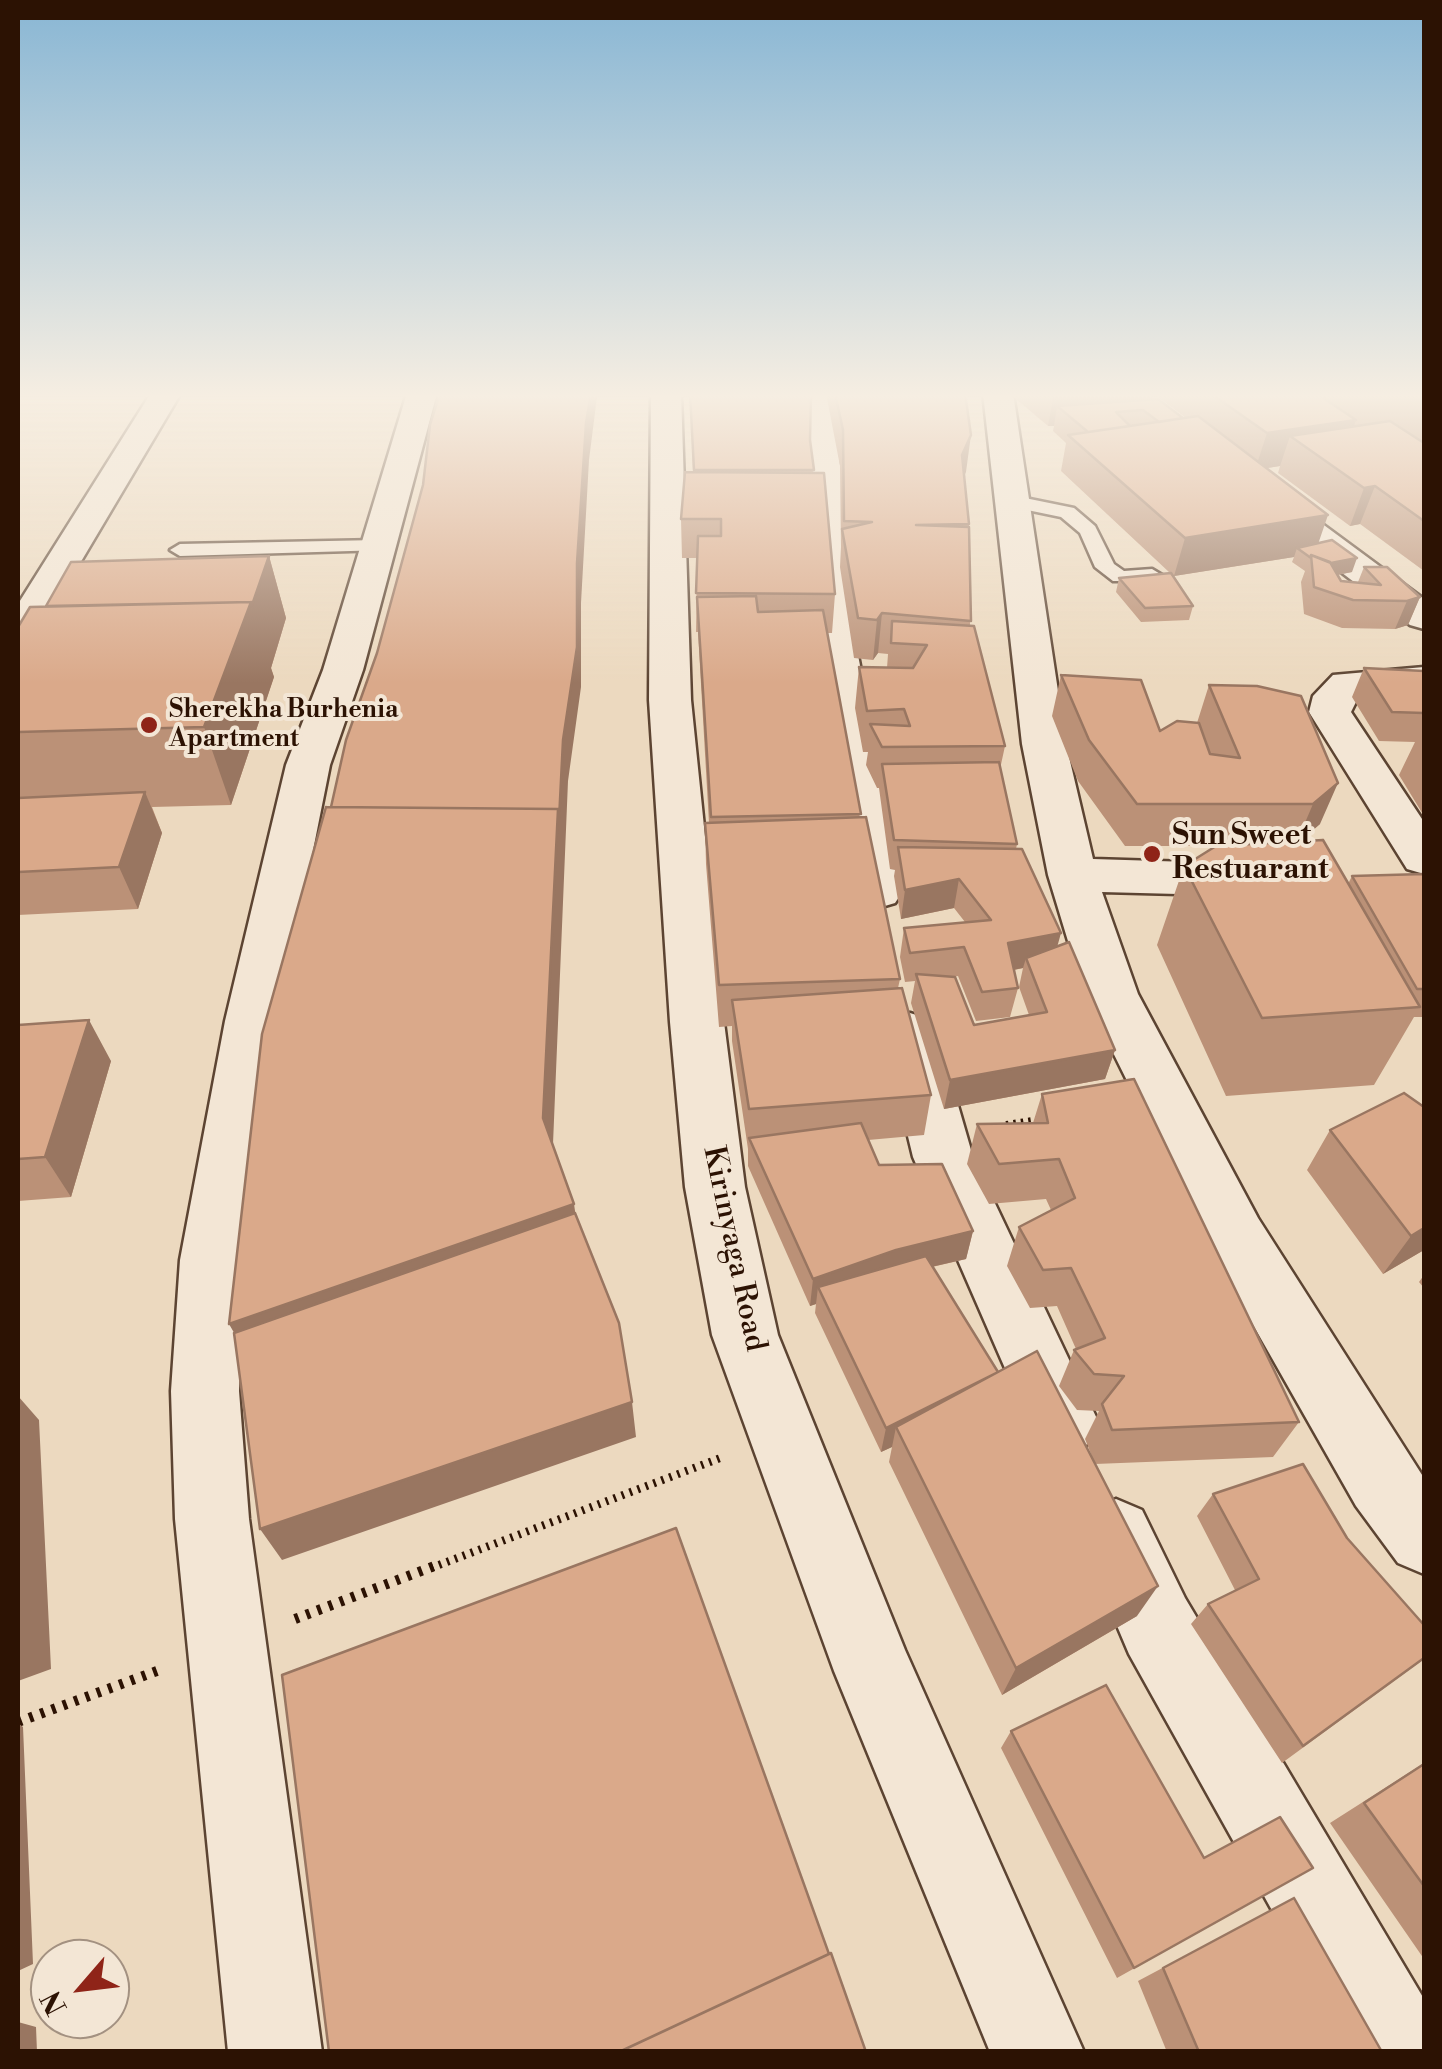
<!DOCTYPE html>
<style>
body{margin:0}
#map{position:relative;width:1442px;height:2069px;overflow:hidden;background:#ecd9bf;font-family:"Libre Bodoni",serif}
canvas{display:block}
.frame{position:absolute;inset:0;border:20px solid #2c1203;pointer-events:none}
.north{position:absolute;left:30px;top:1939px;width:100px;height:100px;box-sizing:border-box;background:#f3e6d5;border:2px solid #a39181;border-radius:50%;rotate:242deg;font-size:28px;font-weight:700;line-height:40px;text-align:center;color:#2c1203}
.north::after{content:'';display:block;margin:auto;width:35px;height:45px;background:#8f2418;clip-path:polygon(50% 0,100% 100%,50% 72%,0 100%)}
</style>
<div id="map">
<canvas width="1442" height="2069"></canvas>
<div class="frame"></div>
<div class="north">N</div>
</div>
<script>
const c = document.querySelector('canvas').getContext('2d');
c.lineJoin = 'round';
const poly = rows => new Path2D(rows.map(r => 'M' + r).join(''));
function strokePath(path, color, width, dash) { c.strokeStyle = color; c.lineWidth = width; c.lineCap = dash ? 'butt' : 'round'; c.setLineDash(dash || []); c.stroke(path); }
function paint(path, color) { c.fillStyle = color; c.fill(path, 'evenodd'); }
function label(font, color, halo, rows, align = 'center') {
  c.font = font + ' "Libre Bodoni",serif'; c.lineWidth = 8; c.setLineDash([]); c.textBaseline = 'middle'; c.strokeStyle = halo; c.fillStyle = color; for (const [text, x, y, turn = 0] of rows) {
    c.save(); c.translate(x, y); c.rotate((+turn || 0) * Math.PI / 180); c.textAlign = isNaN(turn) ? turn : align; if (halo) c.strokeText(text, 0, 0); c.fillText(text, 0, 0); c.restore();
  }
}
const pathFar2 = poly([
 [1006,1124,1039,1119]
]);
const pathFar1 = poly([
 [431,1568,723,1457]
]);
const path = poly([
 [295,1619,437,1565],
 [18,1722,157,1671]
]);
const service = poly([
 [1015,496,1074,508,1095,526,1114,564,1124,571,1152,569,1162,575,1152,581,1113,581,1095,567,1080,533,1061,517,1008,506,1006,502,1015,496],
 [378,540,385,542,385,550,180,556,170,550,180,544,378,540]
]);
const minor = poly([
 [151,393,181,393,38,634,32,642,18,646,18,604,151,393],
 [407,393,437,393,363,670,330,765,279,1021,244,1260,239,1391,249,1519,322,2052,228,2052,175,1519,171,1391,180,1260,225,1021,286,765,323,670,407,393],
 [800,393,830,393,845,501,858,655,903,891,895,903,878,908,861,903,853,891,818,655,811,501,800,393],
 [983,393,1013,393,1066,744,1093,859,1254,864,1271,869,1279,880,1271,891,1254,896,1102,892,1138,994,1258,1218,1424,1478,1424,1574,1398,1563,1356,1506,1214,1256,1084,994,1048,875,1022,744,983,393],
 [1259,483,1271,486,1424,599,1424,629,1410,625,1247,500,1242,493,1247,486,1259,483],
 [1424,667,1424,691,1359,696,1351,712,1424,822,1424,874,1407,869,1309,712,1313,696,1333,675,1424,667],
 [910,1013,929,1019,937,1033,973,1157,1098,1421,1088,1444,1063,1454,1038,1444,913,1157,883,1033,891,1019,910,1013],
 [1116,1499,1142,1510,1185,1598,1424,1999,1424,2052,1351,2052,1129,1654,1090,1562,1079,1536,1090,1510,1116,1499]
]);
const tertiary = poly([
 [651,393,681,393,691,700,724,1022,745,1187,778,1335,905,1650,1084,2052,990,2052,834,1671,712,1335,685,1187,670,1022,649,700,651,393]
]);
const wall = poly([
 [690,393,810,440,813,473,835,594,832,633,827,633,860,818,900,979,898,988,931,1095,924,1135,868,1140,879,1165,973,1231,966,1259,932,1267,1137,1616,1002,1695,889,1462,892,1447,881,1452,815,1313,816,1304,810,1306,748,1166,748,1149,732,1041,732,1026,719,1027,706,864,705,823,709,823,698,632,696,632,697,558,682,558,681,519,693,472],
 [826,393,965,393,964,475,969,524,970,625,1005,746,1000,769,1017,844,1016,849,1057,946,1115,1050,1105,1079,944,1109,911,1003,915,981,905,982,900,957,904,928,965,922,954,908,901,919,894,876,895,870,890,869,879,788,877,788,866,765,868,752,863,752,855,708,859,667,887,668,888,654,878,653,873,660,854,658,840,567,841,547,840,466],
 [1023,968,1019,987,1029,1015,974,1025,953,977,958,976,976,1021,1010,1017,1018,988,1014,970],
 [1153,393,1152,400,1183,418,1186,418,1158,397,1159,393,1424,393,1424,571,1360,524,1350,526,1278,473,1280,466,1267,468,1318,544,1352,572,1337,575,1341,581,1358,582,1364,567,1420,597,1408,625,1395,629,1342,628,1304,614,1301,582,1305,571,1292,562,1294,557,1174,576,1193,606,1189,620,1141,622,1116,592,1119,578,1170,573,1061,471,1066,443,1053,431,1054,426,1048,426,1010,394],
 [269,556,286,618,271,668,274,677,231,805,152,807,162,833,138,909,18,915,18,627,46,606],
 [1364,668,1424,671,1424,816,1399,775,1415,742,1379,741,1352,697],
 [1061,675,1160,731,1197,723,1209,685,1301,696,1320,824,1300,841,1348,884,1352,876,1424,874,1424,1017,1414,1017,1374,1085,1226,1096,1157,945,1184,866,1216,846,1125,846,1078,781,1052,716],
 [18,1025,111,1061,71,1197,18,1201],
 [1042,1094,1299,1422,1273,1457,1095,1464,1085,1439,1099,1411,1077,1410,1059,1386,1074,1350,1076,1349,1057,1306,1030,1308,1007,1266,1019,1227,1051,1210,1046,1199,989,1204,967,1164,977,1124,1033,1123],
 [1330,1130,1424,1250,1383,1274,1307,1170],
 [1424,1275,1424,1288,1419,1282],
 [1213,1494,1347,1538,1424,1659,1282,1763,1191,1624,1208,1604,1235,1590,1197,1516],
 [1011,1731,1204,1858,1313,1868,1117,1978,1001,1748],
 [1424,1763,1424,1959,1330,1823],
 [1294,1898,1382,2052,1167,2052,1138,1981]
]);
const shadedWall = poly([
 [591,393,597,393,597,397,589,460,581,603,581,687,568,781,552,1168,543,1118,558,809,586,423],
 [1054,393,1153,393,1148,414,1143,410,1057,406,1054,426,1048,426],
 [1356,420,1343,456,1290,436,1280,466,1255,470,1267,433],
 [971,435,966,472,957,492,962,455],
 [1375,486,1360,524,1350,526,1364,488],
 [1328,515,1315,553,1297,548,1294,557,1174,576,1185,538],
 [269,556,286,618,271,668,274,677,231,805,204,727],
 [1357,558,1352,572,1316,579,1322,565],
 [1420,597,1408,625,1395,629,1407,601],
 [882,613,878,653,873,660,877,620],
 [1338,783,1320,824,1295,846,1313,804],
 [145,792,162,833,138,909,119,867],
 [959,879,954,908,901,919,905,890],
 [1061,933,1053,962,1026,958,1023,968,1002,972,1008,943],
 [89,1020,111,1061,71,1197,45,1157],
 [1115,1050,1105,1079,944,1109,950,1080],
 [574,1204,581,1252,255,1369,229,1324],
 [1424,1228,1424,1250,1383,1274,1411,1236],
 [973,1231,966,1259,891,1276,818,1287,816,1304,810,1306,813,1279,896,1250],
 [998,1373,896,1427,892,1447,881,1452,886,1428],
 [18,1396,39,1420,51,1669,18,1681],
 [632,1402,636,1437,282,1560,260,1529],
 [1158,1586,1137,1616,1002,1695,1016,1668],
 [18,1723,23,1727,33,1964,18,1971],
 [18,2022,36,2027,37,2052,18,2052]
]);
const building = poly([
 [440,393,591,393,586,423,577,563,577,647,563,740,559,820,558,809,331,807,346,740,377,653,423,485,430,425,440,393],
 [690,393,811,393,810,440,814,470,694,470,690,393],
 [835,393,965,393,971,435,962,455,969,524,916,525,969,527,971,621,882,613,877,620,858,618,842,529,872,522,844,521,843,430,835,393],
 [1210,393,1316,393,1356,420,1267,433,1210,393],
 [1158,399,1183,418,1159,422,1143,410,1116,412,1130,426,1088,432,1057,406,1158,399],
 [1198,416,1328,515,1185,538,1068,435,1198,416],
 [1390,421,1424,443,1424,521,1375,486,1364,488,1290,436,1390,421],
 [685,472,824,473,835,594,696,593,698,536,721,536,721,519,681,519,685,472],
 [1332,540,1357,558,1331,563,1311,555,1311,558,1297,548,1332,540],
 [1311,555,1330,562,1341,581,1381,585,1364,567,1387,567,1420,597,1407,601,1353,600,1314,587,1311,555],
 [269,556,252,605,251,602,46,606,71,562,269,556],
 [1171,573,1193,606,1145,608,1119,578,1171,573],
 [756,596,758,612,823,610,861,814,711,817,697,597,756,596],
 [251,602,204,727,18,732,18,627,30,607,251,602],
 [892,621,974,626,1005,746,882,747,870,724,910,726,904,709,867,711,859,667,913,668,927,645,891,643,892,621],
 [1364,668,1424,671,1424,713,1392,712,1364,668],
 [1061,675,1141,680,1160,731,1177,721,1199,723,1210,754,1240,758,1209,685,1257,686,1301,696,1338,783,1313,804,1137,804,1089,740,1061,675],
 [999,762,1017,844,894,840,882,764,999,762],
 [145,792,119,867,18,872,18,798,145,792],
 [326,807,558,809,543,1118,574,1204,229,1324,262,1034,326,807],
 [866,817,900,979,719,985,705,823,866,817],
 [1323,840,1420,1007,1262,1018,1184,866,1216,846,1323,840],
 [898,847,1022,849,1061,933,1008,943,1018,988,982,992,964,947,910,953,904,928,991,920,959,879,905,890,898,847],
 [1424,874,1424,989,1417,989,1352,876,1424,874],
 [1069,942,1115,1050,950,1080,916,974,955,977,974,1025,1047,1012,1026,958,1069,942],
 [902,988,931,1095,749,1109,732,1000,902,988],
 [89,1020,45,1157,18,1159,18,1025,89,1020],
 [1134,1079,1299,1422,1112,1430,1102,1404,1124,1376,1094,1374,1074,1350,1105,1338,1071,1268,1043,1270,1019,1227,1075,1198,1059,1159,999,1164,977,1124,1048,1123,1042,1094,1134,1079],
 [1404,1093,1424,1107,1424,1228,1411,1236,1330,1130,1404,1093],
 [861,1123,879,1165,942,1164,973,1231,896,1250,813,1279,749,1138,861,1123],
 [575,1213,619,1323,632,1402,260,1529,234,1333,575,1213],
 [926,1256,998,1372,886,1428,818,1287,926,1256],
 [1037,1351,1158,1586,1016,1668,896,1427,1037,1351],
 [1303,1464,1347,1538,1424,1625,1424,1658,1303,1746,1208,1604,1259,1579,1213,1494,1303,1464],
 [676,1528,829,1954,619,2052,329,2052,282,1675,676,1528],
 [1106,1685,1204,1858,1280,1817,1313,1868,1134,1968,1011,1731,1106,1685],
 [1424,1764,1424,1886,1364,1803,1424,1764],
 [1294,1898,1382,2052,1199,2052,1163,1968,1294,1898],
 [831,1953,866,2052,619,2052,831,1953]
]);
const markers = [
 [149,725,10,"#8f2418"],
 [1152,854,10,"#8f2418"]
];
const farPoinames = [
 ["Sherekha Burhenia",169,711],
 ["Apartment",169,740]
];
const poiNames = [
 ["Sun Sweet",1172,837],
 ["Restuarant",1172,871]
];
const streetNames = [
 ["Kirinyaga Road",733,1249,78]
];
strokePath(service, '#5c4432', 5);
strokePath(minor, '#5c4432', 5);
strokePath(tertiary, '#5c4432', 5);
strokePath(pathFar2, '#2c1203', 6, [2.5, 5]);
strokePath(pathFar1, '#2c1203', 8, [2.5, 6]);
strokePath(path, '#2c1203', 10, [4, 8]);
paint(service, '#f3e6d5');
paint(minor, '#f3e6d5');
paint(tertiary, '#f3e6d5');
paint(wall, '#bb9177');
paint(shadedWall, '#997661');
paint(building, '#daa98a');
strokePath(building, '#997661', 2.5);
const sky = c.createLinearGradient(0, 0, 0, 683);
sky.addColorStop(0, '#88b6d4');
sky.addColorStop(0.58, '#f6eee2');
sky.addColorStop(1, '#f6eee200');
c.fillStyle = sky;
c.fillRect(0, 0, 1442, 683);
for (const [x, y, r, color] of markers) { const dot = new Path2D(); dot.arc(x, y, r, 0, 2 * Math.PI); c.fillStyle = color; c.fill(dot); strokePath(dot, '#f3e6d5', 4); }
label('bold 25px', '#2c1203', '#f3e6d5', farPoinames, 'left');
label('bold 30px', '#2c1203', '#f3e6d5', poiNames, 'left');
label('30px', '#2c1203', '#f3e6d5', streetNames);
</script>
